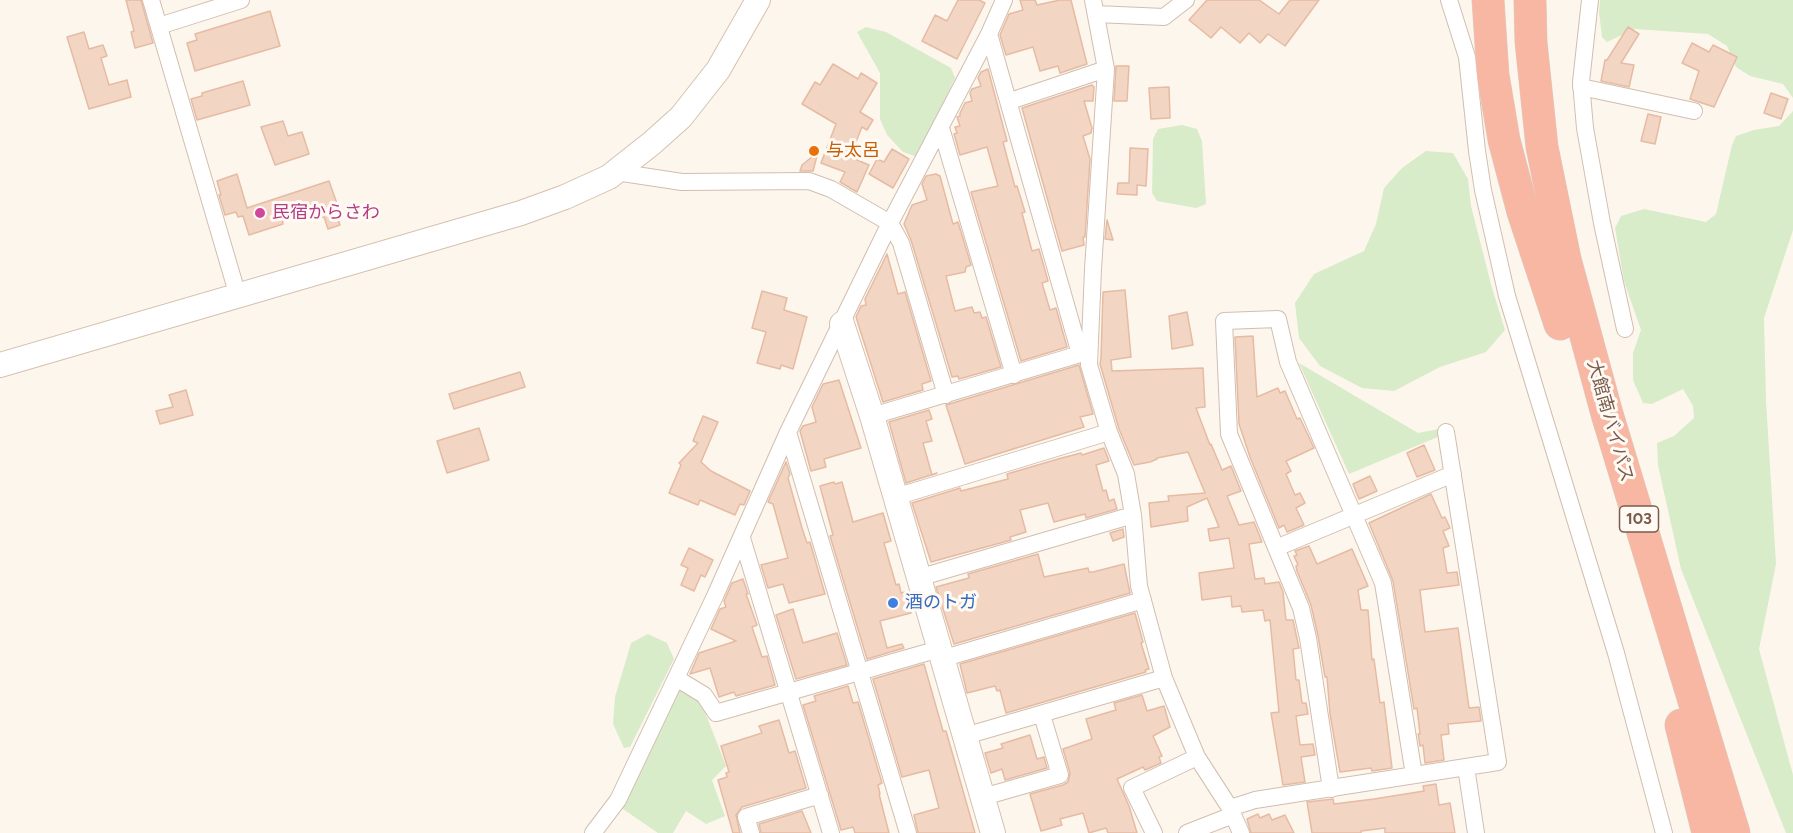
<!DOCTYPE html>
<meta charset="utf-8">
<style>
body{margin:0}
canvas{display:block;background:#fdf6ec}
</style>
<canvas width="1793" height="833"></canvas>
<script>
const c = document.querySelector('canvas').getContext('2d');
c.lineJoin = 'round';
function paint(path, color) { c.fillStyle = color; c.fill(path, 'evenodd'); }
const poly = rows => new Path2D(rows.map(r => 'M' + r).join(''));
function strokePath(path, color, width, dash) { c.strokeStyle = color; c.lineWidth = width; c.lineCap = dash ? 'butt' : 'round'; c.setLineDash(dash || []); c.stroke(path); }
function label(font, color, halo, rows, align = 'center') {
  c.font = font + ' Figtree,"Noto Sans JP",sans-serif'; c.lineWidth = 6; c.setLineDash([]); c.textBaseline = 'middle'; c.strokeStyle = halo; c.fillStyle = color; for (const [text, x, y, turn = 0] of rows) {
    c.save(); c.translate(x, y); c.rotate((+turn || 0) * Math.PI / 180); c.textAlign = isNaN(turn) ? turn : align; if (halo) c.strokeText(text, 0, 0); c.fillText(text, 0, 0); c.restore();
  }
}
const green = poly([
 [1600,0,1793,0,1793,98,1783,84,1750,76,1736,67,1727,46,1708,34,1635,29,1607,42,1602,37,1599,12],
 [866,27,886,32,951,68,955,78,917,157,903,152,887,135,880,119,880,73,857,32],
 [1793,111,1793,230,1764,318,1766,401,1776,564,1759,649,1793,775,1793,833,1786,833,1681,569,1658,465,1657,443,1674,436,1694,418,1693,406,1683,389,1652,404,1643,403,1633,380,1633,353,1641,330,1624,281,1615,228,1621,216,1644,209,1706,222,1716,214,1732,145,1736,136,1754,130,1779,126],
 [1182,125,1197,129,1202,141,1206,204,1196,208,1157,201,1152,193,1153,139,1158,129],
 [1426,151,1453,153,1468,179,1471,206,1492,288,1505,330,1486,352,1440,367,1394,391,1362,388,1320,366,1299,338,1295,303,1314,274,1364,251,1376,224,1384,188,1402,168],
 [1299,363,1418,433,1439,429,1440,436,1349,474],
 [648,634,667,643,674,659,630,747,624,748,613,724,615,697,631,643],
 [679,687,701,702,726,766,712,780,725,816,706,824,686,811,673,833,658,833,623,809]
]);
const building = poly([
 [126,0,141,0,153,43,135,48,131,32,134,31,126,0],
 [958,0,979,0,985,3,957,59,922,41,935,15,947,21,958,0],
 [1020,0,1035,0,1037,5,1060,0,1071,0,1087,64,1060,73,1058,66,1040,71,1033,47,1006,55,1000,35,1009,14,1023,10,1020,0],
 [1207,0,1259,0,1279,14,1290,0,1319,0,1285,46,1268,34,1260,43,1249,33,1240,43,1221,27,1211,38,1189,20,1207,0],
 [270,11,280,46,195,71,187,43,197,40,195,34,270,11],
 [1628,27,1639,34,1621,63,1634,65,1629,87,1601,81,1605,60,1607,60,1628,27],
 [84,32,89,49,103,45,107,56,101,58,109,85,127,80,131,97,89,109,67,37,84,32],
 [1692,43,1709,52,1713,45,1737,57,1714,107,1690,99,1699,71,1682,63,1692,43],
 [833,64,858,79,861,73,877,83,860,112,873,120,867,130,862,127,850,157,869,165,857,192,840,182,845,172,821,163,836,124,802,104,815,82,820,85,833,64],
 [1116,66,1129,66,1127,101,1114,101,1116,66],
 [988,69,1007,141,1003,142,1015,187,1017,186,1025,212,1022,213,1032,251,1039,249,1048,281,1042,283,1050,310,1056,308,1067,347,1021,361,971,192,998,186,987,147,960,155,954,134,957,133,955,127,960,126,957,117,960,116,960,113,965,103,972,101,970,93,972,89,981,86,978,78,981,72,988,69],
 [243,81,250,105,197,120,191,99,202,96,202,93,243,81],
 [1092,85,1094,87,1093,101,1084,101,1092,128,1091,133,1083,136,1090,159,1085,237,1083,237,1084,245,1062,251,1022,108,1092,85],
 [1169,87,1170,118,1151,119,1149,88,1169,87],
 [1771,93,1788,99,1781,119,1764,113,1771,93],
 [1648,114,1661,117,1655,144,1641,141,1648,114],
 [283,121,288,136,302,132,309,154,275,165,261,127,283,121],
 [1130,148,1148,149,1146,186,1137,185,1137,195,1117,194,1118,183,1129,183,1130,148],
 [892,149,909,159,893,188,869,174,877,159,884,162,892,149],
 [818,152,813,171,800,171,802,165,818,152],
 [237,174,247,208,329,181,341,215,337,216,340,225,328,229,324,217,314,219,311,209,282,218,283,224,249,235,243,216,238,217,236,212,225,215,219,195,221,195,217,181,237,174],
 [936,174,940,176,953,224,958,222,971,265,966,267,965,272,946,276,955,311,972,307,974,313,980,312,982,318,986,317,1001,367,959,379,958,376,952,377,911,240,904,224,912,205,927,200,922,184,926,176,936,174],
 [1107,220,1113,240,1105,239,1107,220],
 [887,254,898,294,905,292,931,381,922,384,923,390,883,402,856,317,861,306,866,305,865,299,887,254],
 [1125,290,1131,357,1111,360,1112,371,1203,368,1205,407,1196,408,1210,445,1211,444,1222,470,1231,466,1241,491,1227,496,1239,525,1254,522,1262,542,1249,544,1255,579,1264,578,1265,584,1279,582,1283,592,1286,620,1293,620,1299,648,1293,649,1296,680,1299,680,1302,703,1306,703,1308,714,1296,716,1300,745,1313,744,1315,755,1301,757,1305,782,1283,785,1271,713,1279,712,1270,620,1265,621,1263,610,1242,612,1241,606,1232,607,1231,596,1202,600,1199,573,1234,568,1229,538,1210,541,1208,529,1219,527,1207,498,1187,507,1188,521,1151,527,1149,503,1169,501,1168,496,1205,493,1188,452,1157,458,1157,459,1150,462,1134,465,1119,429,1100,364,1101,358,1103,292,1125,290],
 [762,291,787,298,784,310,807,317,793,369,781,365,780,369,757,363,766,332,752,328,762,291],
 [1187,312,1193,345,1172,349,1169,316,1187,312],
 [1253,336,1257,397,1278,388,1280,393,1285,391,1297,419,1300,418,1314,448,1286,461,1291,471,1286,474,1295,495,1300,493,1305,503,1296,508,1304,525,1287,532,1284,525,1279,528,1250,457,1239,424,1235,337,1253,336],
 [1079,365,1093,414,1080,417,1084,427,965,464,946,405,1079,365],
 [520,372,525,387,454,409,449,394,520,372],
 [839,380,861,448,824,459,826,467,811,471,800,431,803,426,816,422,812,407,823,384,839,380],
 [186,390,193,415,160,424,156,411,173,407,169,395,186,390],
 [929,410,932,419,926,421,932,441,923,443,932,475,937,473,906,483,889,422,929,410],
 [703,416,718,422,701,462,711,471,750,491,744,505,740,504,735,515,700,500,698,505,669,493,681,465,679,463,698,443,693,441,703,416],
 [479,428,489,460,447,473,437,441,479,428],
 [1424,445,1435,470,1417,477,1407,453,1424,445],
 [1104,448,1109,461,1096,465,1103,491,1106,490,1109,501,1114,499,1117,509,1086,518,1085,514,1054,522,1048,503,1020,510,1026,532,1010,537,1011,540,931,562,912,503,960,488,961,491,1008,479,1007,474,1058,459,1081,453,1082,455,1104,448],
 [786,462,790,474,788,478,802,528,807,543,810,542,825,594,789,603,783,584,768,588,761,565,788,558,773,504,768,502,786,462],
 [1370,476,1377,491,1359,499,1353,484,1370,476],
 [834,482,835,484,842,482,853,522,883,513,891,541,884,543,896,585,899,584,901,593,905,592,911,613,880,621,887,648,902,644,904,648,867,659,830,536,833,535,820,486,834,482],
 [1431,494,1442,518,1445,517,1450,528,1443,531,1449,546,1443,548,1447,573,1457,572,1459,585,1420,590,1425,632,1458,628,1469,708,1479,707,1481,721,1448,724,1449,734,1441,735,1444,760,1425,763,1423,745,1420,746,1418,734,1420,734,1417,708,1414,709,1393,581,1369,523,1431,494],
 [1123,529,1124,537,1113,541,1110,533,1123,529],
 [1309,546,1317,564,1352,549,1368,586,1358,590,1361,610,1368,610,1372,660,1374,659,1380,703,1384,702,1392,768,1372,771,1371,768,1340,772,1330,714,1327,677,1325,677,1318,636,1311,605,1297,571,1296,566,1298,565,1294,556,1297,555,1295,551,1309,546],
 [689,548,713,560,705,577,701,575,694,591,681,585,688,568,681,565,689,548],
 [1038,554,1044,577,1088,568,1089,572,1093,572,1124,564,1130,593,954,644,936,587,969,578,968,574,1038,554],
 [743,579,748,594,746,594,757,625,752,627,762,657,767,656,775,685,736,696,734,692,719,697,710,668,690,674,699,653,736,641,711,629,720,609,726,607,724,601,732,583,743,579],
 [793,609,803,643,837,633,847,665,796,679,776,615,793,609],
 [1135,613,1143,642,1141,643,1149,669,1145,670,1146,672,1006,713,1000,690,997,691,995,686,967,693,960,664,1135,613],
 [924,664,943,731,946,731,975,833,918,833,914,815,939,808,929,770,902,777,873,679,924,664],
 [848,686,853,703,858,702,882,783,878,785,880,794,879,794,889,833,855,833,853,827,841,830,803,705,816,701,814,696,848,686],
 [1142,695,1147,711,1164,706,1170,727,1153,736,1162,756,1159,757,1161,763,1145,770,1143,767,1117,779,1129,806,1137,833,1108,833,1106,828,1089,833,1083,813,1060,819,1062,825,1041,831,1030,794,1063,785,1068,782,1070,773,1063,749,1092,739,1086,719,1116,710,1114,703,1142,695],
 [779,720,789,753,795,751,806,788,742,807,736,815,740,833,733,833,718,780,727,777,726,773,729,772,721,746,762,733,759,726,779,720],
 [1030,735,1037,759,1044,757,1047,768,1005,780,1002,769,991,773,985,753,1003,748,1001,744,1030,735],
 [1436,784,1439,805,1450,803,1455,833,1385,833,1385,828,1361,831,1361,833,1312,833,1307,802,1333,799,1334,804,1374,799,1424,791,1423,786,1436,784],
 [802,811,811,833,761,833,759,824,802,811],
 [1258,814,1260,818,1269,814,1272,820,1285,815,1294,833,1251,833,1247,819,1258,814]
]);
const street = poly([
 [151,0,238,296],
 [1093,0,1106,69,1093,269,1089,365,1109,432,1126,474,1133,515,1139,586,1164,678,1197,757,1230,808,1241,833],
 [1449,0,1467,57,1477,151,1483,190,1507,296,1616,653,1664,833],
 [1590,0,1581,82,1585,128,1602,223,1625,329],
 [1096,14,1164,17,1186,0],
 [159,26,241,0],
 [1581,87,1694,111],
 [1010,101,1106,69],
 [941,128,1014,375],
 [616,172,682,182,809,181,831,189,890,223,901,243,946,395],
 [872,416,1080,354,989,34],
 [788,432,908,833],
 [895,497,1109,432],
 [742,538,831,833],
 [1276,548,1453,474],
 [918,578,1133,515],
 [941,659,1143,600],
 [676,678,704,695,716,713,939,649],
 [965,736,1164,678],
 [1466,767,1476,833],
 [1331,789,1308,638,1301,608,1229,434,1224,321,1278,319,1288,362,1383,583,1414,775],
 [983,797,1060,775,1042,715],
 [1230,808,1255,800,1498,762,1446,432],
 [593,833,618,800,715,596,788,432,890,223,989,34,1004,0],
 [751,833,746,817,820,795],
 [1154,833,1132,788,1197,757],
 [1187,833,1233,815]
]);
const secondary = poly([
 [842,324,872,416,993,833],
 [0,365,521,213,565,197,609,177,652,143,681,117,718,70,758,0]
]);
const highway = poly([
 [1488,0,1493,75,1504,140,1523,212,1560,324],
 [1530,0,1531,42,1542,147,1565,259,1607,414,1734,833],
 [1681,725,1708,833]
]);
const markers = [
 [814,151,6,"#e8710a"],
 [260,213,6,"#d1479c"],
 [893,603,6,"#3f7fe0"]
];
const shields = [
 [1639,519,39]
];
const shieldNames = [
 ["103",1639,519]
];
const foodNames = [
 ["与太呂",826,151]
];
const hotelNames = [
 ["民宿からさわ",272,213]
];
const streetNames = [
 ["大館南バイパス",1610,421,74]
];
const shopNames = [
 ["酒のトガ",905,603]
];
paint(green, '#d8ecc9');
paint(building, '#f3d5c3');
strokePath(building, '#e6bba3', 1.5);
strokePath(street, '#d1beb0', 18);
strokePath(secondary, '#d6c0b0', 26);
strokePath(highway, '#dad1cd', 33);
strokePath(street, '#fff', 16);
strokePath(secondary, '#fff', 24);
strokePath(highway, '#f7b7a3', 32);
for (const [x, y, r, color] of markers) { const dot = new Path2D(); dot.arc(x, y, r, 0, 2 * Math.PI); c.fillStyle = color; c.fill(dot); strokePath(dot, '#fffaf3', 2); }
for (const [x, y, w] of shields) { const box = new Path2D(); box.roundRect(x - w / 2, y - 13, w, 26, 4.5); c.fillStyle = '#fffaf3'; c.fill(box); strokePath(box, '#7a5c4d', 1.5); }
label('bold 16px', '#7a5c4d', null, shieldNames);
label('18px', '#c56008', '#fffaf3', foodNames, 'left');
label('18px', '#b23c85', '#fffaf3', hotelNames, 'left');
label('18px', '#7a5c4d', '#fffaf3', streetNames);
label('18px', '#366cbe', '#fffaf3', shopNames, 'left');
</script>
